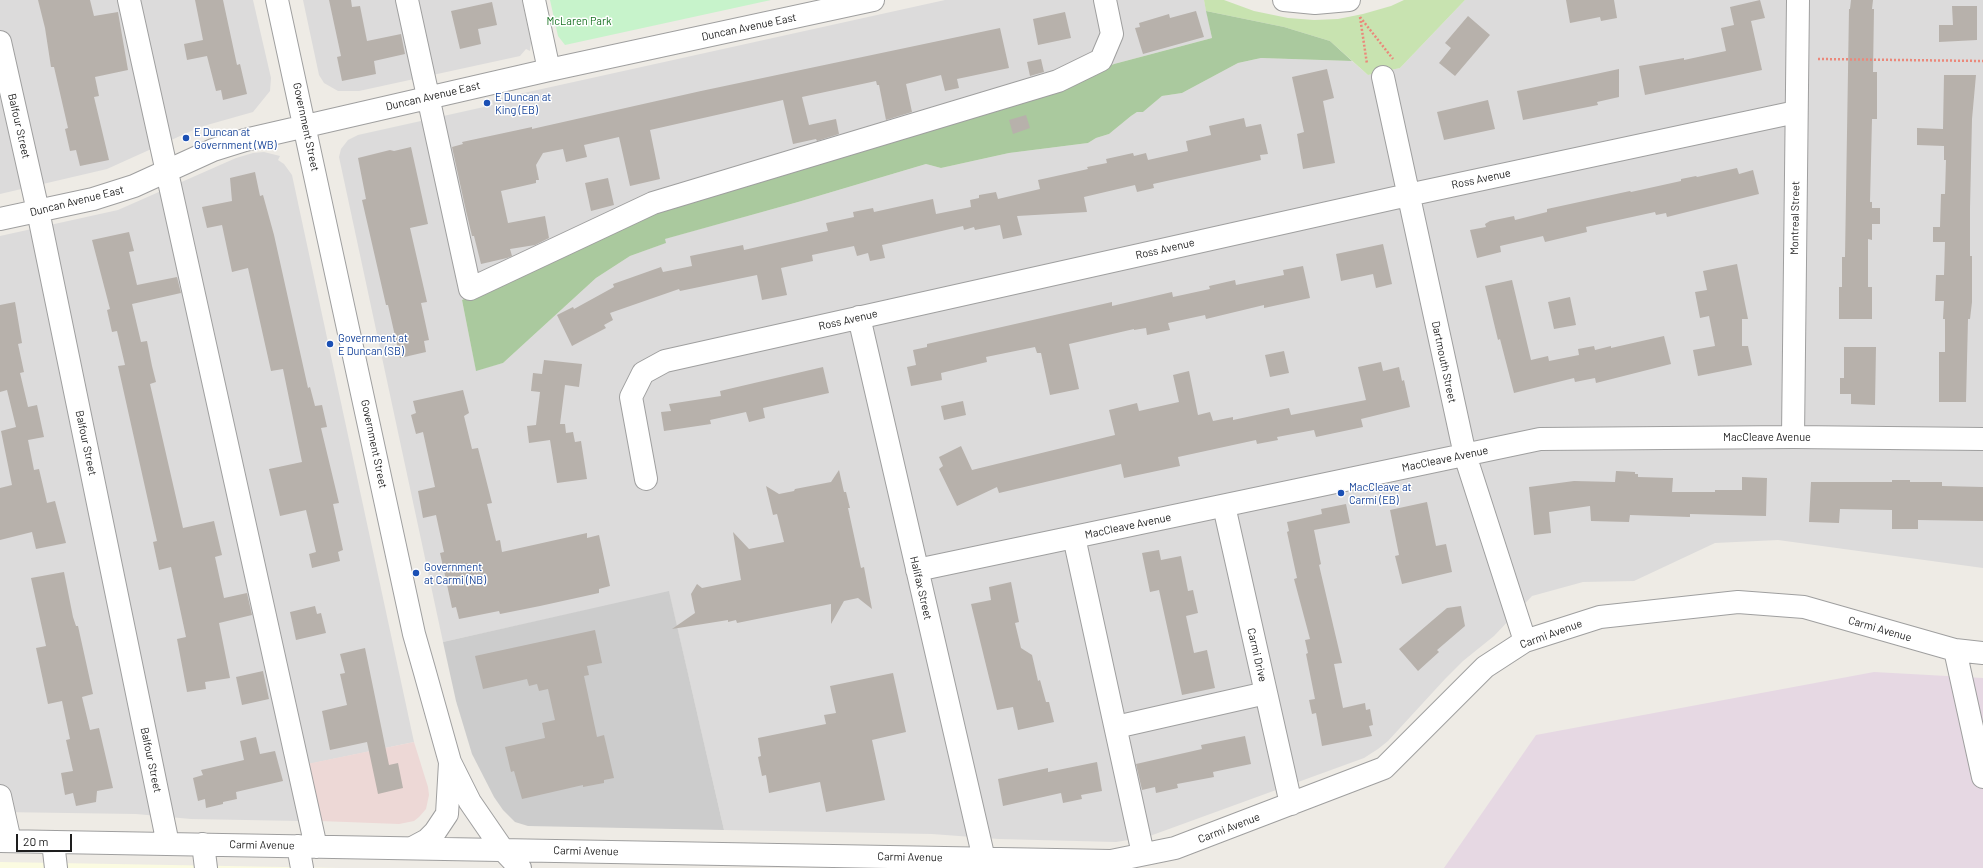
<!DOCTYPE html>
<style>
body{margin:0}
#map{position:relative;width:1983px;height:868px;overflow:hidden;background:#eeebe5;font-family:Barlow,sans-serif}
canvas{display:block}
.scale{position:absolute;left:16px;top:834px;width:56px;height:18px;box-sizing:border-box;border:2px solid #1e1e1e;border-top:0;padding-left:5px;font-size:12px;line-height:14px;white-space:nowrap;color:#1e1e1e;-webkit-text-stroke:3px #fff;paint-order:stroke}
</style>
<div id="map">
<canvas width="1983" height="868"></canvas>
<div class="scale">20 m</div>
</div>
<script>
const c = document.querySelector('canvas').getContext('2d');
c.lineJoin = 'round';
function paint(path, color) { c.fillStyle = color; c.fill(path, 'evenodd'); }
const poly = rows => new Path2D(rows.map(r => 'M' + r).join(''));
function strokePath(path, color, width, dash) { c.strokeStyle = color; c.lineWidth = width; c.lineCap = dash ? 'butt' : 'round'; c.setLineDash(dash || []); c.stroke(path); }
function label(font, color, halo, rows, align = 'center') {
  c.font = font + ' Barlow,sans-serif'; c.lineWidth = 3; c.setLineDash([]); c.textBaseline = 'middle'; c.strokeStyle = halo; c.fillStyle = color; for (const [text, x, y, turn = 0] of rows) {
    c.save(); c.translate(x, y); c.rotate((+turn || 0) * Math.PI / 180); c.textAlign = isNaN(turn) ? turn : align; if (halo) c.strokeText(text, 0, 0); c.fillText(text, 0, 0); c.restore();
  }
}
const residential = poly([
 [0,0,253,0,271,78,270,91,253,112,200,127,107,169,0,194],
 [303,0,522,0,531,42,530,51,526,49,520,56,359,91,338,91,324,83,319,75],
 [945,0,1204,0,1212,38,1114,64,1053,92,655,208,462,300,476,370,503,363,596,278,630,256,665,243,664,239,798,202,926,164,941,168,1009,153,1088,143,1096,138,1109,134,1131,116,1137,112,1143,112,1162,96,1182,93,1238,63,1261,58,1352,61,1368,75,1400,68,1465,0,1983,0,1983,568,1778,540,1715,543,1634,581,1583,582,1532,596,1494,636,1463,661,1445,679,1388,741,1378,749,1364,758,1147,837,1116,842,999,839,932,834,724,830,669,592,443,642,339,157,341,149,348,140,358,135,493,105,492,100],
 [264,152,280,156,278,160,284,164,292,175,414,742,290,768,300,821,191,819,136,814,0,812,0,236,118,210,236,158,253,153]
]);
const commercial = poly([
 [414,742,428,787,429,795,426,809,419,817,414,821,399,824,320,821,307,764]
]);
const industrial = poly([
 [1874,672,1983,678,1983,868,1444,868,1536,735]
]);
const education = poly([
 [0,862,341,868,0,868]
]);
const religious = poly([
 [669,591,724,830,528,826,515,822,503,810,494,797,472,754,456,701,443,642]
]);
const grass = poly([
 [1204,0,1224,0,1254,11,1288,18,1314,20,1338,19,1363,14,1391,6,1404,0,1465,0,1400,68,1368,75,1330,41,1284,27,1206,11]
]);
const forest = poly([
 [1206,11,1284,27,1330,41,1352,61,1261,58,1238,63,1182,93,1162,96,1143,112,1137,112,1131,116,1109,134,1096,138,1088,143,1009,153,941,168,926,164,798,202,665,239,666,243,630,256,596,278,503,363,476,371,462,300,655,208,1053,92,1114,64,1212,38]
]);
const park = poly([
 [550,0,771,0,565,45,558,36]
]);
const building = poly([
 [38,0,90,0,94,16,118,12,128,70,95,77,99,96,94,97,109,160,80,166,76,150,70,151,65,129,68,128,54,67,51,67,45,28],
 [195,0,223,0,237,65,240,64,247,94,223,100,221,90,216,91,207,56,187,60,184,44,203,40],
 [329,0,351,0,352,7,360,6,367,41,401,34,405,54,374,61,376,74,342,81,337,57,341,56],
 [1566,0,1614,0,1617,18,1601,21,1600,17,1570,23],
 [1760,0,1765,18,1751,21,1762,70,1645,95,1639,66,1684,58,1684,60,1726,51,1721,28,1734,25,1730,7],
 [1851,0,1873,0,1872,9,1874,9,1873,72,1877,72,1877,119,1872,119,1870,202,1872,202,1872,208,1880,208,1880,224,1872,224,1872,240,1868,239,1868,287,1872,287,1872,319,1839,319,1839,287,1842,287,1842,257,1845,257,1849,9,1850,9],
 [492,2,497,25,478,29,481,44,460,49,451,11],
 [1952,6,1977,6,1977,40,1939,42,1939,25,1953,25],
 [1196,11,1204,37,1143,54,1135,28,1140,27,1139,23,1169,14,1170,18],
 [1065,12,1071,38,1038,45,1033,19],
 [1468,16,1490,35,1455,76,1439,63,1451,48,1445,43],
 [1000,28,1009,68,957,79,959,88,945,91,941,75,906,84,912,112,886,120,879,85,877,85,876,81,802,97,809,125,836,119,839,134,817,141,816,139,793,144,783,100,650,130,660,179,630,186,619,137,584,145,587,157,566,162,563,149,543,153,536,165,539,180,536,180,536,183,501,191,508,223,545,216,549,238,535,245,510,249,512,256,507,258,481,264,474,236,472,236,466,211,452,147,463,144,462,142,532,127,532,129,701,91],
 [1041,59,1044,72,1030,76,1027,62],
 [1327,69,1334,98,1323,101,1335,163,1303,169,1297,134,1304,132,1292,77],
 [1619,69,1619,97,1597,102,1598,105,1523,120,1517,91],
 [1944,75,1976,75,1972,119,1970,208,1970,256,1972,256,1972,302,1970,319,1968,319,1966,402,1939,402,1939,352,1945,352,1945,319,1943,319,1944,301,1935,301,1936,275,1944,275,1945,242,1933,242,1933,227,1940,227,1941,194,1945,194,1946,160,1944,160,1944,146,1917,145,1917,128,1943,129],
 [1488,100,1495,129,1444,140,1437,112],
 [1026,115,1030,128,1013,134,1009,120],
 [1244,118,1246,127,1261,124,1268,154,1260,155,1261,160,1153,184,1154,188,1137,192,1135,185,1084,197,1087,212,1017,216,1022,235,1003,239,1000,225,975,230,974,227,964,230,963,226,882,245,885,258,870,261,868,253,857,256,854,246,812,255,813,261,781,268,787,295,762,300,757,275,680,291,679,289,610,313,613,320,604,325,606,328,572,346,557,315,573,307,574,309,614,287,613,284,661,267,663,272,692,266,690,256,743,245,744,250,828,231,826,223,854,217,853,212,873,208,874,212,933,199,936,214,971,207,970,200,979,198,979,195,996,192,998,199,1040,189,1038,180,1088,169,1087,167,1107,163,1106,159,1133,153,1134,156,1146,153,1148,160,1188,151,1186,141,1211,135,1209,126],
 [411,147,428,224,410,228,427,302,421,303,429,340,424,341,426,352,400,358,388,305,386,305,362,200,366,199,358,158,390,150,394,151],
 [1737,168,1739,174,1753,170,1759,194,1667,217,1666,213,1656,215,1655,212,1586,227,1587,232,1545,242,1543,236,1500,246,1501,252,1477,258,1470,230,1486,227,1485,224,1490,221,1514,216,1515,220,1547,212,1547,209,1630,191,1631,192,1681,181,1681,179,1696,176,1697,177],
 [255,172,260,196,263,195,274,235,308,388,310,387,315,406,322,405,327,427,321,428,339,503,333,504,343,550,338,552,340,561,312,568,309,554,316,552,306,510,280,516,269,469,302,462,283,369,271,371,248,268,232,272,222,225,207,228,202,207,232,201,230,178],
 [608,178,614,205,591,211,585,183],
 [129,232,134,251,129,252,137,285,177,277,181,293,132,304,141,342,147,341,152,366,156,382,150,384,183,528,214,521,222,555,215,557,224,598,247,593,252,615,219,623,230,678,205,682,206,689,187,692,177,639,186,637,171,567,159,570,153,542,157,541,118,366,125,365,117,331,112,332,107,310,110,309,92,240],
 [1383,244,1392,284,1376,288,1373,274,1341,281,1336,254],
 [1737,264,1748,319,1742,319,1742,346,1748,346,1752,365,1698,376,1693,350,1715,346,1709,316,1700,318,1695,292,1707,290,1703,271],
 [1303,266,1310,298,1264,308,1264,305,1206,319,1205,315,1168,323,1170,330,1147,335,1146,328,1134,330,1134,329,1069,344,1079,389,1050,395,1041,353,1037,353,1035,347,986,357,987,362,941,373,942,380,911,386,907,367,916,365,913,350,927,347,927,344,1112,302,1112,306,1172,292,1173,297,1210,289,1209,286,1235,280,1236,285,1255,281,1284,275,1283,270],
 [1512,280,1531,360,1548,356,1549,361,1579,355,1578,349,1594,346,1595,350,1611,346,1611,348,1664,336,1671,364,1596,383,1595,378,1575,382,1574,378,1514,393,1500,339,1498,340,1485,286],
 [1570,297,1576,325,1554,329,1548,302],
 [15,302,22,343,18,344,24,372,20,373,28,407,37,405,44,437,28,440,34,470,39,469,47,503,55,501,66,543,36,549,32,532,0,540,0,488,12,485,1,431,16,427,7,390,0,392,0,305],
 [1844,347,1876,347,1875,405,1851,404,1851,394,1840,394,1840,378,1844,378],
 [1284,351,1289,373,1270,377,1265,355],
 [544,360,582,364,579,387,565,385,560,424,565,424,566,433,573,432,575,442,581,441,587,479,557,483,550,440,529,443,527,426,536,425,540,392,531,391,533,373,542,374],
 [1381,362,1383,371,1399,367,1402,381,1404,380,1410,407,1361,419,1363,427,1316,437,1314,430,1277,437,1278,440,1257,444,1256,440,1178,457,1180,466,1124,478,1121,464,999,493,997,487,957,506,939,469,943,466,939,457,961,446,972,470,1115,435,1109,410,1137,403,1139,411,1179,402,1173,375,1189,371,1198,415,1210,412,1213,421,1233,417,1233,420,1289,408,1291,415,1366,400,1358,367],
 [823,367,829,393,763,408,765,418,749,422,746,412,710,420,711,424,664,431,661,412,671,411,669,404,721,396,720,391],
 [463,390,469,413,464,416,472,449,478,448,492,503,487,504,496,541,500,540,502,552,587,533,587,538,599,535,610,586,599,589,599,593,540,606,500,614,499,611,459,619,456,607,452,608,446,580,440,553,444,552,436,515,423,518,418,491,435,487,423,432,416,434,411,415,416,413,413,401],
 [963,401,966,415,944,420,941,406],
 [839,470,844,492,846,492,850,508,848,508,861,568,864,567,872,609,858,598,844,601,831,624,831,604,737,623,736,620,728,622,728,620,672,629,695,613,691,594,697,584,702,588,741,580,733,532,749,549,784,542,777,514,773,515,766,486,779,494,794,491,795,489,831,482],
 [1616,471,1635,472,1635,474,1638,474,1638,477,1673,478,1672,492,1715,492,1715,490,1742,490,1742,477,1767,478,1766,516,1690,514,1690,517,1630,515,1629,522,1591,521,1590,506,1549,512,1551,533,1534,535,1529,487,1574,481,1615,482],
 [1892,480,1910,480,1910,482,1942,482,1942,486,1983,487,1983,521,1918,520,1918,529,1892,529,1892,510,1840,509,1839,523,1809,522,1811,482,1892,482],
 [1427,502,1436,546,1446,544,1452,572,1402,584,1395,556,1399,555,1390,510],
 [1346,504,1350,523,1314,530,1321,564,1319,565,1342,663,1334,664,1343,708,1365,703,1366,710,1370,709,1373,725,1369,726,1372,736,1322,746,1316,713,1312,714,1309,700,1315,699,1306,654,1308,653,1305,640,1310,639,1294,579,1297,578,1287,532,1289,531,1287,522,1322,514,1321,509],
 [1159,550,1161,560,1181,556,1188,591,1193,590,1198,613,1186,616,1194,653,1207,650,1215,688,1182,695,1159,590,1150,592,1142,553],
 [64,572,73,617,76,626,78,626,93,694,82,697,90,730,99,728,113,788,97,791,96,802,76,806,73,793,65,795,61,773,73,771,66,740,70,739,62,701,48,704,36,648,46,646,31,578],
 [1011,582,1019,622,1015,623,1021,648,1032,655,1038,681,1040,680,1046,702,1049,702,1054,722,1018,730,1013,707,997,710,971,604,991,600,989,587],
 [315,606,317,614,321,613,326,633,296,640,290,612],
 [1461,606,1465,626,1437,650,1439,652,1418,671,1399,649,1447,608],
 [595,630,602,663,587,666,589,675,584,676,597,737,604,735,614,778,604,780,604,783,583,787,583,785,522,799,514,771,511,772,505,747,545,738,542,723,555,720,548,689,539,691,537,684,529,686,527,679,483,689,475,656],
 [365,648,389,765,398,763,403,788,378,794,367,742,330,750,322,711,347,705,340,674,345,673,340,654],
 [263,671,269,699,242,705,236,677],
 [893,673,906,732,872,740,885,800,826,812,820,782,769,793,766,775,762,776,758,757,761,756,758,738,826,724,824,715,836,713,830,686],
 [1245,736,1251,764,1213,772,1214,777,1177,784,1178,788,1156,793,1155,787,1142,790,1136,764,1202,749,1201,745],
 [256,737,260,754,275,751,283,781,236,792,237,799,223,802,223,804,206,808,205,799,198,801,193,778,203,775,201,770,244,760,240,741],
 [1097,762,1102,791,1081,795,1082,799,1063,803,1061,793,1003,806,998,779,1048,768,1048,772]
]);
const path = poly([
 [1360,17,1393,59],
 [1360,17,1367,64],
 [1818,59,1983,61]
]);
const minor = poly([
 [129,0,316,847],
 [277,0,414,634,424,669,450,762,470,802,503,850,520,868],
 [407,0,470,289,653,203,1058,81,1101,60,1112,34,1105,0],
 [534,0,549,70],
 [1284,0,1315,3,1349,0],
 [0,42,38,211,168,844],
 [1383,77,1465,455,1525,641],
 [0,219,93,199,134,186,213,150,245,140,549,70,873,0],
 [859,317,984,859],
 [1793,437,1798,0],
 [646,479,631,397,643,373,665,361,1408,195,1796,112],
 [1224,506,1291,804],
 [1074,537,1143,854],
 [917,570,1540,439,1793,437,1983,439],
 [1955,650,1983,777],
 [1116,727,1266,693],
 [0,796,10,841],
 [0,841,1111,861,1175,848,1384,768,1485,667,1525,641,1600,617,1738,602,1804,607,1955,650,1983,653],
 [53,842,56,868],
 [203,844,206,868],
 [298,846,302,868],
 [412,848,427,840,435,832,447,814,450,763]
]);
const markers = [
 [487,103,4,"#1a4fb4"],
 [186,138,4,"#1a4fb4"],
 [330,344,4,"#1a4fb4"],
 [1341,493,4,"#1a4fb4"],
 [416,573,4,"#1a4fb4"]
];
const parkNames = [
 ["McLaren Park",579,21]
];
const streetNames = [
 ["Duncan Avenue East",749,27,-12],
 ["Duncan Avenue East",433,96,-13],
 ["Balfour Street",19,126,77],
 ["Government Street",306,127,78],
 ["Ross Avenue",1481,179,-12],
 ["Duncan Avenue East",77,201,-14],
 ["Montreal Street",1795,218,-89],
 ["Ross Avenue",1165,249,-13],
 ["Ross Avenue",848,320,-13],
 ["Dartmouth Street",1444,362,78],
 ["MacCleave Avenue",1767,437],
 ["Balfour Street",86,443,78],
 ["Government Street",374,444,78],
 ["MacCleave Avenue",1445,459,-12],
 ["MacCleave Avenue",1128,526,-12],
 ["Halifax Street",921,588,77],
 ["Carmi Avenue",1880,629,16],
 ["Carmi Avenue",1551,634,-20],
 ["Carmi Drive",1257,655,77],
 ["Balfour Street",151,760,78],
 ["Carmi Avenue",1229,828,-21],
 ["Carmi Avenue",262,845,1],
 ["Carmi Avenue",586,851,1],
 ["Carmi Avenue",910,857,1]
];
const transitNames = [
 ["E Duncan at",495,97],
 ["King (EB)",495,110],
 ["E Duncan at",194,132],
 ["Government (WB)",194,145],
 ["Government at",338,338],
 ["E Duncan (SB)",338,351],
 ["MacCleave at",1349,487],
 ["Carmi (EB)",1349,500],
 ["Government",424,567],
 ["at Carmi (NB)",424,580]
];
paint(residential, '#dcdbdb');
paint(commercial, '#edd8d6');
paint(industrial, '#e6d8e3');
paint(education, '#fbfbe1');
paint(religious, '#ccc');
paint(grass, '#c8e3b0');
paint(forest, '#aac99e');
paint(park, '#c7f3cb');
paint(building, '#b7b1ab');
strokePath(minor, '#9f9f9f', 24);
strokePath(path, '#eb887a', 2.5, [2, 2]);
strokePath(minor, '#fff', 22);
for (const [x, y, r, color] of markers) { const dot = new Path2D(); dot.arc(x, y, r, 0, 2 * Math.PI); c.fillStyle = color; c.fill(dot); strokePath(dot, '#fff', 1.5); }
label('11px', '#177121', '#fff', parkNames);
label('11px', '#1e1e1e', '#fff', streetNames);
label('11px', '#164399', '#fff', transitNames, 'left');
</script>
